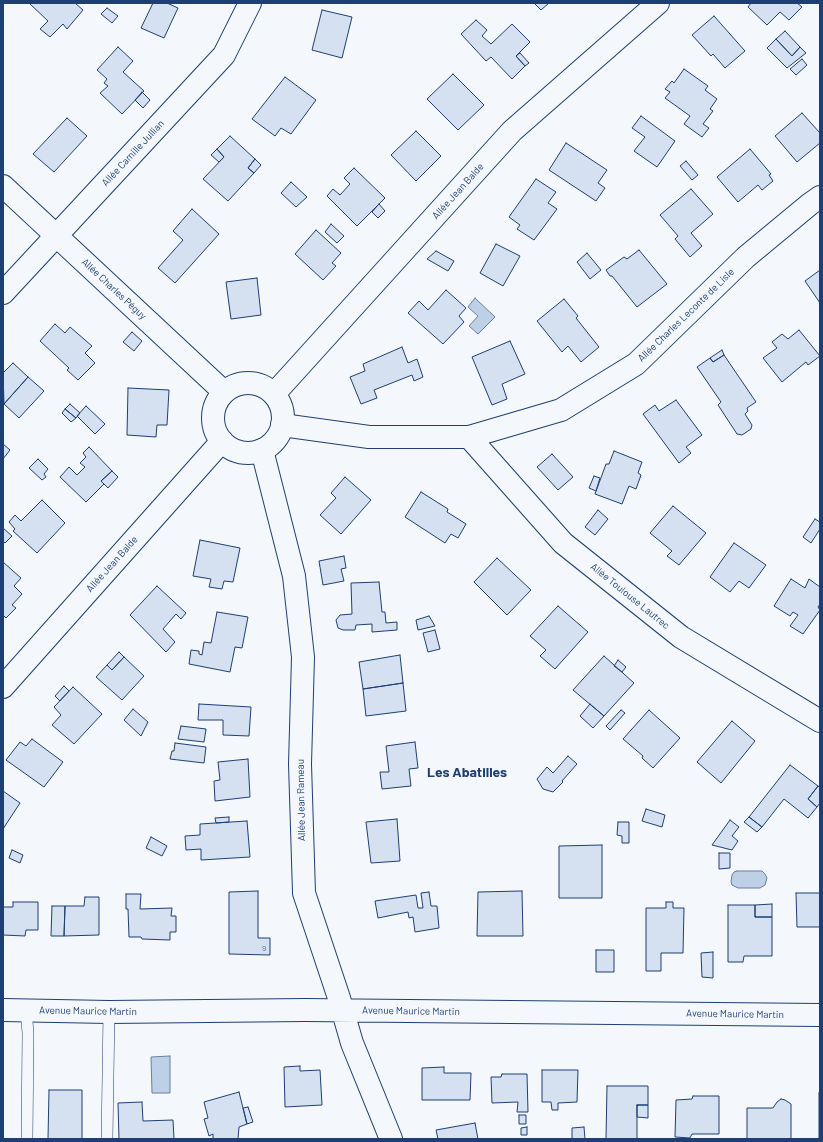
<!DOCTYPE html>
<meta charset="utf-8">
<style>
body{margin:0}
#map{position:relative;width:823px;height:1142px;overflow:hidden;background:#f4f7fb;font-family:Barlow,sans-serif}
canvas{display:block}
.frame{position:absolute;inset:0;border:4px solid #1d3f73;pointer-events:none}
</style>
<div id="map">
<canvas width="823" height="1142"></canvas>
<div class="frame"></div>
</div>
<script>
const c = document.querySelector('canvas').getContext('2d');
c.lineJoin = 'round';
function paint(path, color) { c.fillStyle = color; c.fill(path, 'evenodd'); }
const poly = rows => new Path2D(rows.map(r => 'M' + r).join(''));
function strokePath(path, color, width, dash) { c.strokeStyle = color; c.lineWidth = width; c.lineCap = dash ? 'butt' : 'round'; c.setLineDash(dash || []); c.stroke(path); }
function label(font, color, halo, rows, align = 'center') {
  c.font = font + ' Barlow,sans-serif'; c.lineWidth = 3; c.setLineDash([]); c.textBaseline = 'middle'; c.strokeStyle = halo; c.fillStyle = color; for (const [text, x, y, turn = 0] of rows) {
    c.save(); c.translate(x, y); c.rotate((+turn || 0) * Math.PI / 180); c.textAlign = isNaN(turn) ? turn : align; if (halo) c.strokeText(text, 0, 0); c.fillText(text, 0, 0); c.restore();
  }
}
const water = poly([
 [475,298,495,317,478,334,469,326,478,316,468,307,475,298],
 [737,871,762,871,765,874,767,878,765,885,760,888,738,888,732,885,731,882,732,875,734,872,737,871],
 [170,1056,170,1093,152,1093,151,1057,170,1056]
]);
const building = poly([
 [29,3,75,3,83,10,67,29,63,24,50,37,40,29,48,21,29,3],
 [153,3,167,3,178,8,164,38,141,28,153,3],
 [534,3,549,3,541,10,534,3],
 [751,3,797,3,802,7,789,20,780,12,767,25,748,7,751,3],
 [107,8,118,16,112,23,101,14,107,8],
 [322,10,352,17,342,58,312,50,322,10],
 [714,16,745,51,725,68,713,54,711,56,692,35,714,16],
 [476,20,487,30,482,36,491,44,512,24,530,42,516,56,525,66,512,79,491,57,486,61,461,34,476,20],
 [785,31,800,47,792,56,776,39,785,31],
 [776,39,792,56,800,47,806,53,787,68,767,48,776,39],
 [118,47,133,61,123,72,144,91,122,114,100,93,108,86,104,83,107,79,97,70,118,47],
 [520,53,529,63,525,66,516,56,520,53],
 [802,59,807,65,796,75,790,69,802,59],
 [684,69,708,86,705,90,717,99,710,109,713,111,703,124,709,128,702,137,684,124,690,116,665,98,670,92,665,89,672,81,674,83,684,69],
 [453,74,484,105,458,130,427,99,453,74],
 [285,77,316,100,291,134,281,128,275,136,252,119,285,77],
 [142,92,150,100,143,108,135,100,142,92],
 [802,113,820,133,820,143,797,162,775,136,802,113],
 [641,116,675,141,657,167,634,151,645,137,632,128,641,116],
 [67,118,87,136,54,172,33,154,67,118],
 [416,131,441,156,416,181,391,155,416,131],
 [230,136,255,159,248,168,254,173,228,201,203,179,224,157,217,149,230,136],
 [566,143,607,170,598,183,605,188,596,201,549,170,566,143],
 [217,149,224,157,219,162,211,155,217,149],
 [750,149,771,174,769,175,773,181,762,190,758,185,738,202,717,177,750,149],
 [255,159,261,165,254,173,248,168,255,159],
 [686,161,698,175,692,180,680,166,686,161],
 [354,168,385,198,357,226,327,196,333,189,340,195,350,184,344,178,354,168],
 [536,179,556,192,548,203,557,209,534,240,517,229,520,225,509,217,536,179],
 [291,182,307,197,296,207,281,193,291,182],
 [691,189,713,214,691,233,702,246,690,257,675,239,678,236,660,215,691,189],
 [379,204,385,211,378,218,372,212,379,204],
 [192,209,219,234,175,283,158,268,183,240,173,231,192,209],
 [331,224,344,236,337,243,325,232,331,224],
 [316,230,341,253,332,263,336,266,323,280,295,254,316,230],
 [496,244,520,256,503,286,480,273,496,244],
 [639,250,667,284,637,307,612,276,610,276,606,270,624,257,627,259,639,250],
 [436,251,454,261,448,271,427,259,436,251],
 [587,253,601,270,590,279,577,262,587,253],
 [820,270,820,303,805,281,820,270],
 [257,278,261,315,231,319,226,282,257,278],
 [446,290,466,308,459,316,464,322,443,344,408,313,419,301,428,310,446,290],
 [564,299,578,316,576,318,599,347,581,362,568,346,562,352,537,321,564,299],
 [55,324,65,333,70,327,92,346,85,353,95,363,78,380,67,370,69,368,40,341,55,324],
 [799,330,820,356,808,365,806,362,782,382,763,358,777,348,772,342,782,334,788,339,799,330],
 [132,332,142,341,134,351,123,342,132,332],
 [510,341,525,374,502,384,507,399,492,405,472,357,510,341],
 [402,347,408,363,417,359,423,377,414,381,412,375,374,390,377,398,361,404,350,377,365,371,363,364,402,347],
 [722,350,724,355,713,362,710,358,722,350],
 [724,355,756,402,747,408,748,411,745,414,752,425,751,429,742,435,737,434,718,405,721,402,697,367,710,358,713,362,724,355],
 [13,363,28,377,4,404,3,373,13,363],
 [28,377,44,391,19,418,4,404,28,377],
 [128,388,169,390,167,425,157,425,156,437,127,435,128,388],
 [676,400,702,435,686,447,691,453,679,463,643,414,655,405,659,411,676,400],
 [70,404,80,413,76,418,65,409,70,404],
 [86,406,105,424,95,434,77,416,86,406],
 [65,409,76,418,71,422,62,413,65,409],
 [3,444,10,450,3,459,3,444],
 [89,447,112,471,101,481,104,484,86,502,60,477,69,467,77,475,85,467,80,463,86,457,83,453,89,447],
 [614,451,642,462,638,473,641,475,636,489,629,486,622,504,595,494,606,464,609,464,614,451],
 [552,454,573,477,558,490,537,467,552,454],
 [38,459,48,469,44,474,46,477,42,480,29,468,38,459],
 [112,471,118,477,108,488,101,481,112,471],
 [594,476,600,478,596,491,589,488,594,476],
 [345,477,371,500,341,534,320,515,336,498,331,493,345,477],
 [421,492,448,509,447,512,466,524,458,538,451,534,445,543,405,517,421,492],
 [42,500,65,523,37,553,13,531,15,529,9,522,15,515,21,521,42,500],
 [673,506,706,533,679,565,667,556,672,551,650,533,673,506],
 [598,510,608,519,595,535,585,527,598,510],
 [815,519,820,522,820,529,811,543,803,537,815,519],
 [3,528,12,536,5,543,3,541,3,528],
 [200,540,240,548,233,582,224,581,222,589,209,587,211,579,193,576,200,540],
 [734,543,766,565,749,588,739,581,730,592,710,577,734,543],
 [344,556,346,568,341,569,344,581,323,585,319,561,344,556],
 [497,558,531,590,507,615,474,582,497,558],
 [3,562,21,578,14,586,22,594,12,605,16,608,6,618,3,615,3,562],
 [791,579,805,588,809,579,820,587,820,604,818,607,820,610,803,634,790,626,798,615,793,612,790,616,774,606,791,579],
 [379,582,382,612,385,612,386,623,397,622,397,630,372,632,372,624,356,625,355,630,343,630,338,628,336,620,340,615,352,614,351,583,379,582],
 [157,586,186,613,181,619,176,614,163,629,175,642,166,652,130,615,157,586],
 [558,606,588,632,555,669,540,656,546,650,530,636,558,606],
 [217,612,248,617,242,648,235,647,230,672,189,664,191,650,199,651,199,654,202,655,204,642,211,643,217,612],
 [429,616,435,626,418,630,416,620,429,616],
 [435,630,440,649,428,652,423,633,435,630],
 [119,652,124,657,112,670,107,665,119,652],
 [400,655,403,683,363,689,359,662,400,655],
 [604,656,634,683,604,716,573,690,604,656],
 [124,657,144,676,122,700,96,677,107,665,112,670,124,657],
 [618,660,626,667,622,672,614,666,618,660],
 [403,683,406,711,366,716,363,689,403,683],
 [64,686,69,691,60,701,55,696,64,686],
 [73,687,102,714,74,744,52,725,61,715,54,707,73,687],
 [199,704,251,707,249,736,223,735,223,720,198,720,199,704],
 [590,704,604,716,593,728,580,716,590,704],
 [133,709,148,722,141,736,124,720,133,709],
 [621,710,625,713,610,730,606,726,621,710],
 [649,710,680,738,653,768,642,758,643,756,623,739,649,710],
 [732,721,755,741,721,783,697,762,732,721],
 [181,726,206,729,204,742,178,739,181,726],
 [32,739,63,762,44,787,6,760,20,742,26,746,32,739],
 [415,742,418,768,409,769,411,786,382,789,380,772,389,772,386,746,415,742],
 [175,743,206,747,204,763,170,759,172,751,174,751,175,743],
 [568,756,577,764,562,781,563,782,553,792,543,789,537,779,547,767,553,773,568,756],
 [248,759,250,797,215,801,214,781,220,780,218,762,248,759],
 [790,765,818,786,808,799,817,807,808,818,784,799,762,827,749,817,790,765],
 [818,786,820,788,820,803,817,807,808,799,818,786],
 [3,791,20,803,3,829,3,791],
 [646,809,665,815,662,827,642,821,646,809],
 [229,817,229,822,216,823,215,818,229,817],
 [749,817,762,827,757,832,744,822,749,817],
 [397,819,400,861,371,863,366,822,397,819],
 [730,820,739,827,732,836,738,841,732,850,712,845,730,820],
 [247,821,250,857,201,860,201,849,186,850,185,836,200,835,200,824,247,821],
 [618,822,629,822,629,843,622,843,622,836,617,835,618,822],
 [151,837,167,846,162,856,146,848,151,837],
 [602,845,602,898,559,898,559,846,602,845],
 [12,850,23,855,20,863,9,858,12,850],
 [719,853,730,853,730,868,719,869,719,853],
 [258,891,258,938,270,938,270,955,229,954,229,892,258,891],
 [522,891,523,936,477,936,478,892,522,891],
 [429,892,431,906,437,906,439,928,415,932,413,917,409,918,408,912,378,918,375,901,416,895,418,908,423,908,421,893,429,892],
 [796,893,820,893,820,927,797,927,796,893],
 [126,894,141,894,140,909,172,908,171,916,176,916,176,932,170,932,170,940,142,939,141,937,129,937,128,909,126,909,126,894],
 [85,897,99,897,99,935,64,936,65,906,84,906,85,897],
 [13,902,38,902,38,930,26,930,25,936,3,935,3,907,13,907,13,902],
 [666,902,673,902,673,908,684,908,683,953,661,953,661,971,646,971,646,908,666,908,666,902],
 [772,904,772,917,755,917,755,905,772,904],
 [728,905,755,905,755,917,772,917,772,956,744,956,743,962,728,962,728,905],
 [52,906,65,906,64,936,51,936,52,906],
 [596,950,614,950,614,972,596,972,596,950],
 [713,952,713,978,702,977,701,953,713,952],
 [300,1066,300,1071,320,1070,322,1105,285,1107,284,1067,300,1066],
 [444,1067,444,1073,471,1073,470,1100,422,1100,422,1068,444,1067],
 [542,1070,578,1070,577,1102,558,1103,558,1110,552,1110,551,1102,542,1102,542,1070],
 [502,1074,527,1074,528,1112,517,1112,518,1102,492,1103,491,1077,501,1077,502,1074],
 [607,1086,648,1086,648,1105,637,1105,637,1139,606,1139,607,1086],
 [49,1090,82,1090,82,1139,48,1139,49,1090],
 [239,1092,247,1124,239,1127,238,1139,213,1139,213,1134,209,1136,204,1119,208,1118,204,1102,239,1092],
 [819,1093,820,1093,820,1139,819,1139,819,1093],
 [693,1096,719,1096,719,1134,692,1134,690,1138,675,1137,676,1100,692,1099,693,1096],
 [781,1099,785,1100,791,1104,791,1139,747,1139,747,1108,773,1108,777,1102,781,1099],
 [142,1102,143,1121,173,1120,174,1139,119,1139,118,1103,142,1102],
 [637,1105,648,1105,648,1118,637,1117,637,1105],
 [248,1107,253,1122,247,1124,243,1108,248,1107],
 [519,1115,526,1115,526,1124,519,1124,519,1115],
 [475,1123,478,1139,438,1139,436,1130,475,1123],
 [527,1127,527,1135,521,1135,521,1128,527,1127],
 [584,1127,585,1139,572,1139,572,1128,584,1127]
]);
const lane = poly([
 [26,1010,28,1033,27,1139],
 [107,1139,109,1012]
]);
const street = poly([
 [3,186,224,392],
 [3,293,224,55,250,3],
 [282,425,369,437,469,437,561,410,636,364,746,257,810,204,820,197],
 [469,437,563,543,681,637,820,721],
 [262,450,294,576,303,657,300,764,304,893,339,998,352,1043,391,1139],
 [3,1010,109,1012,305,1010,820,1015]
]);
const secondary = poly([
 '213 418a35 35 0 1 1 70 0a35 35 0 1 1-70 0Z',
 [274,394,512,131,658,3],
 [3,687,222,441]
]);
const numberNames = [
 ["9",264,948]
];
const streetNames = [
 ["Allée Camille Jullian",133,153,-47],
 ["Allée Jean Balde",458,191,-48],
 ["Allée Charles Péguy",114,289,43],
 ["Allée Charles Leconte de Lisle",686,315,-44],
 ["Allée Jean Balde",112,564,-48],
 ["Allée Toulouse Lautrec",630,596,39],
 ["Allée Jean Rameau",301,800,-91],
 ["Avenue Maurice Martin",88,1011,1],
 ["Avenue Maurice Martin",411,1011,1],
 ["Avenue Maurice Martin",735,1014,1]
];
const districtNames = [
 ["Les Abatilles",467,772]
];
paint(water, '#bed0e5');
strokePath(water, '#687fa3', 1);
paint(building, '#d5e0f0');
strokePath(building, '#1d3f73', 1);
strokePath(lane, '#1d3f73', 12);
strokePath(street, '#1d3f73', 24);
strokePath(secondary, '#1d3f73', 24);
strokePath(lane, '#f4f7fb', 11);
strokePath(street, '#f4f7fb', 22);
strokePath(secondary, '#f4f7fb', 22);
label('8px', '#4b6792', null, numberNames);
label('10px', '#1d3f73', '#f4f7fb', streetNames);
label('bold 14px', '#1d3f73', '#f4f7fb', districtNames);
</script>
